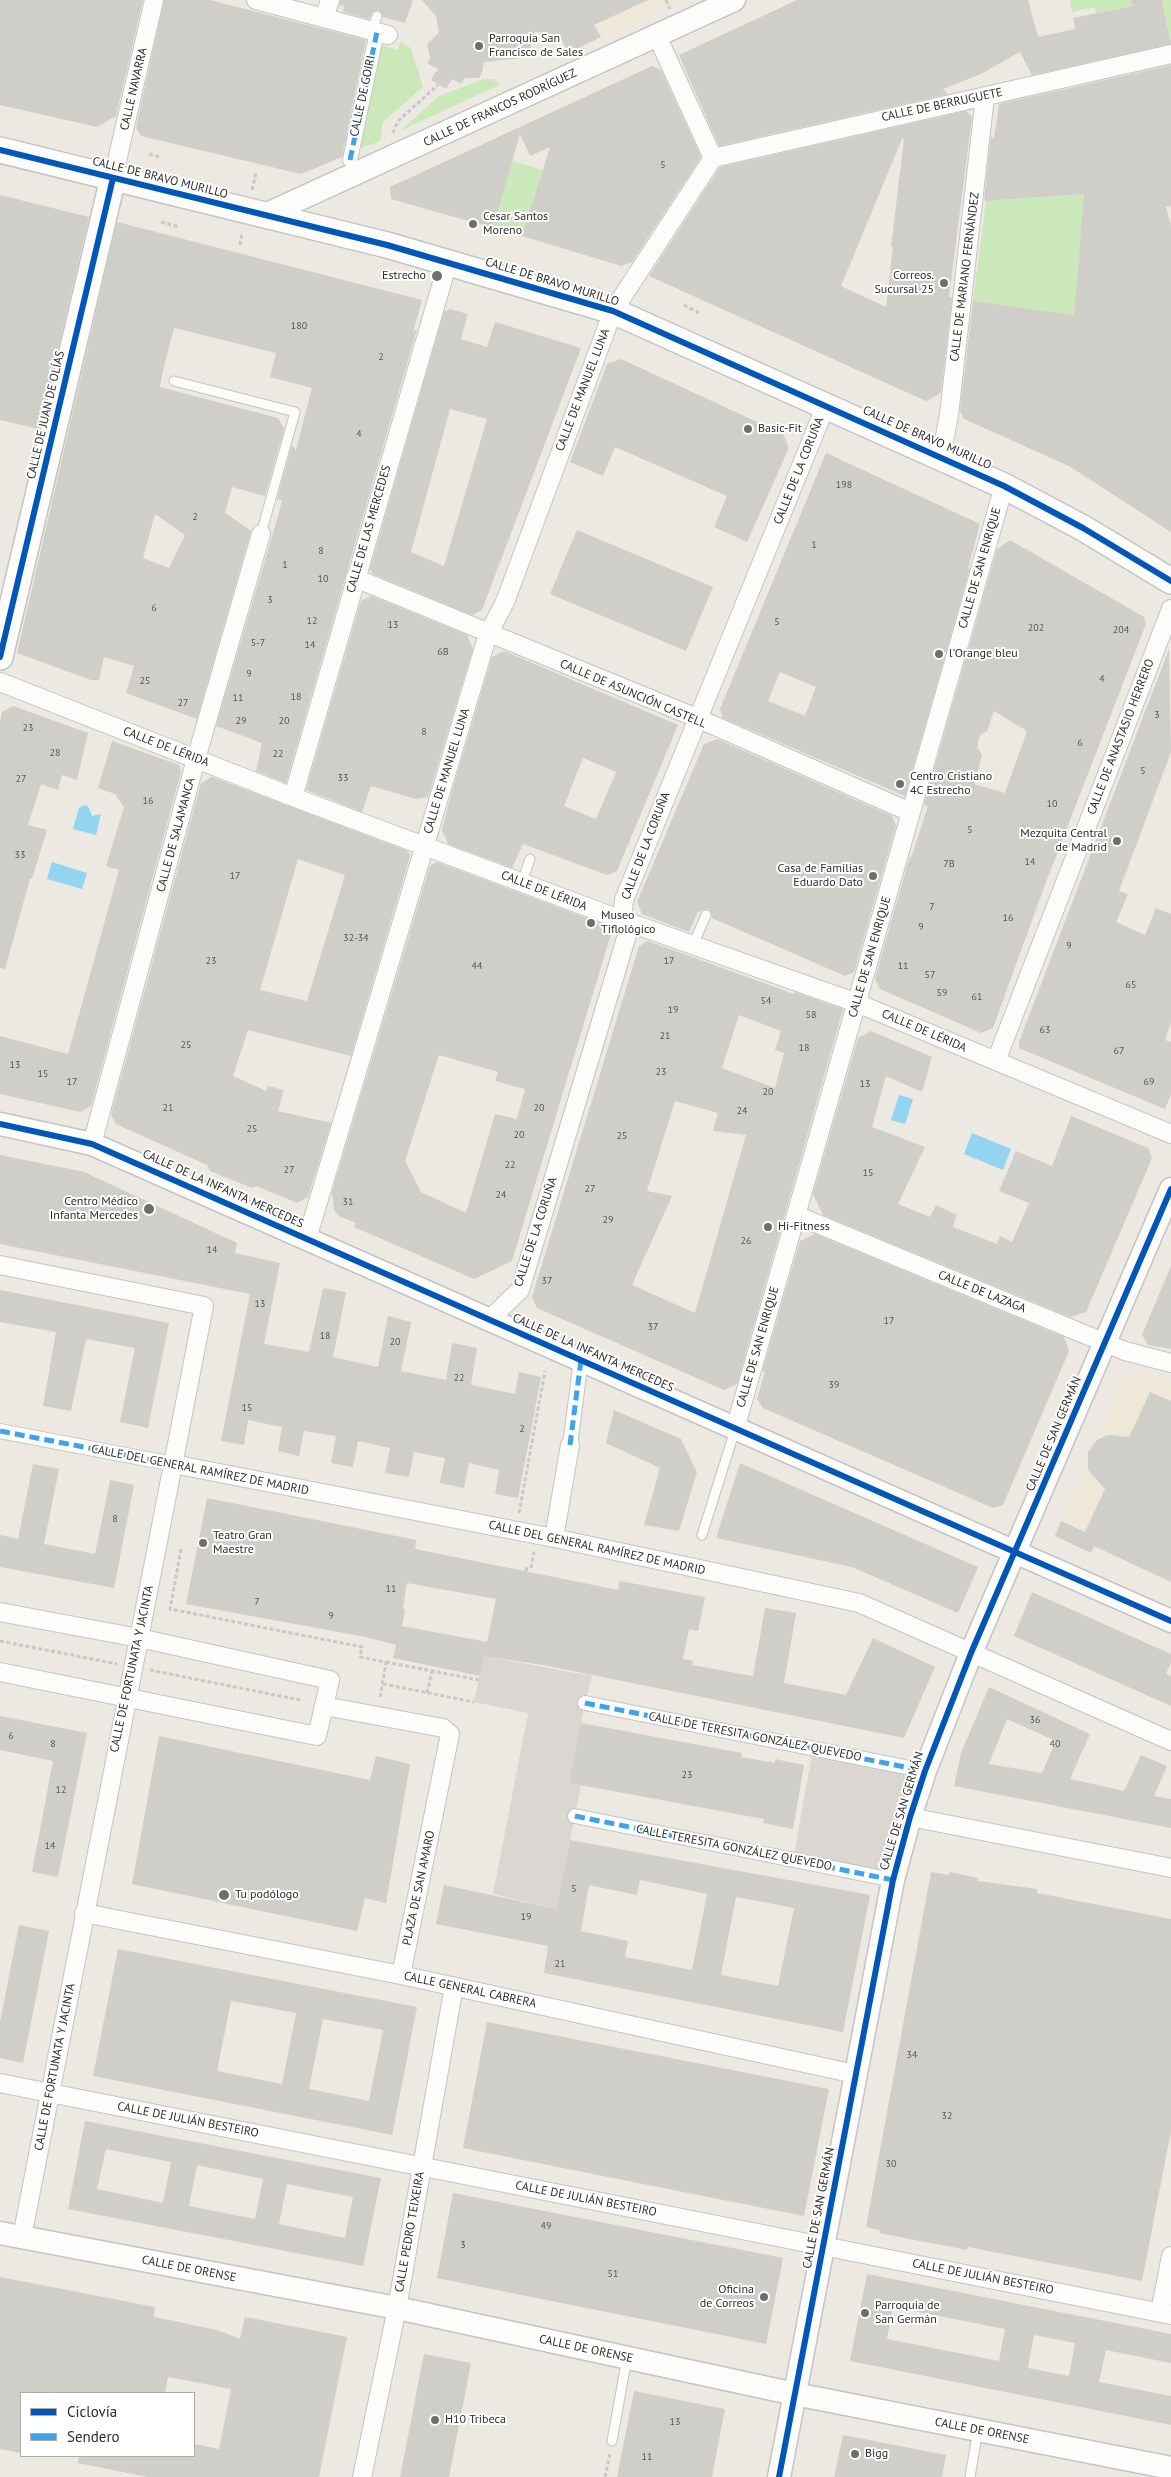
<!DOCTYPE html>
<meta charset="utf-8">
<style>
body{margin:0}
#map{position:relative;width:1171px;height:2477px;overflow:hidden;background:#ece8e2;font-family:"PT Sans",sans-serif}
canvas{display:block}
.legend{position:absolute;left:20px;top:2392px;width:175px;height:65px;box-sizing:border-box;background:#fff;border:1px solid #ababab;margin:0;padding:6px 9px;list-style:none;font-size:15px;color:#2d2d2d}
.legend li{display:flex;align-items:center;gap:10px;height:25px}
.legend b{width:25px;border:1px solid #ababab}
</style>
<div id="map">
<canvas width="1171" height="2477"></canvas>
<ul class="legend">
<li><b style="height:6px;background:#0057b8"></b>Ciclovía</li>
<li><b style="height:6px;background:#3ea3eb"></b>Sendero</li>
</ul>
</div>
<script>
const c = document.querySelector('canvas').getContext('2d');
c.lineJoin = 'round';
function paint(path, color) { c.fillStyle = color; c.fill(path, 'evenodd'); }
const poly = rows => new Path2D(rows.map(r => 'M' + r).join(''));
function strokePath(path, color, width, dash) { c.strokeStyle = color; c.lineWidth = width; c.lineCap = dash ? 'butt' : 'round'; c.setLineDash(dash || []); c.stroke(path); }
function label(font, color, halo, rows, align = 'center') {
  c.font = font + ' "PT Sans",sans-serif'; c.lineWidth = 4; c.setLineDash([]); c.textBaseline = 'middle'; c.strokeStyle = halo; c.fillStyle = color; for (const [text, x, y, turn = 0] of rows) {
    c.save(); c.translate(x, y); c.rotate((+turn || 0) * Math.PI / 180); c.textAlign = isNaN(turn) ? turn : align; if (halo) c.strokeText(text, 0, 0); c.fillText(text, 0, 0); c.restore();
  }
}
const education = poly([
 [541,0,682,0,568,53],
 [1134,1373,1171,1381,1171,1582,1095,1547,1091,1553,1055,1536,1081,1477,1091,1475,1087,1464,1088,1452,1097,1440,1109,1435,1102,1428,1121,1383]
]);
const green = poly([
 [1070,0,1131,0,1133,6,1096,13,1095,7,1072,12],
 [1162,0,1171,0,1171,43],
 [400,42,411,48,423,87,383,122,380,141,362,148,359,143,379,45,398,50],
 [484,79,493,79,501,84,400,131,439,96],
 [512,161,543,170,522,236,493,228],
 [1084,194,1074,315,973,301,986,201]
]);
const plaza = poly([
 [484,1656,592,1676,585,1703,569,1783,581,1786,556,1909,493,1894,528,1713,474,1702],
 [813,1749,925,1771,893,1880,793,1860]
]);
const water = poly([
 [84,805,88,806,92,816,101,814,96,835,73,829,79,808],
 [52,862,87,873,82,889,47,879],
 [899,1095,913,1099,905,1124,891,1120],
 [972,1133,1011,1149,1003,1170,964,1154]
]);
const building = poly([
 [0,0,143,0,116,116,97,127,0,105],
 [164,0,210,0,366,40,342,157,301,174,141,136,136,128],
 [340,0,413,0,405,23,383,17,378,10,373,12,369,19,343,12,344,6,339,5],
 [422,0,648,0,594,25,601,37,568,53,562,40,535,31,530,49,522,58,484,62,482,73,479,78,465,78,461,84,452,79,446,89,431,80,438,69,427,63,430,58,427,44,439,33,436,16],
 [797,0,1028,0,1038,37,1075,29,1073,18,1133,6,1131,0,1162,0,1171,44,1032,75,1020,52,981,74,943,89,948,94,719,146,679,55],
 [1171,65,1171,206,1166,207,1171,226,1171,532,1069,466,964,419,960,411,973,301,1074,315,1084,194,984,201,991,136,994,139,999,104],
 [652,66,661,70,701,157,632,262,621,266,522,236,550,147,530,156,520,134,493,228,391,199,390,187],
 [966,111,972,117,949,297,952,298,941,393,926,401,649,276,720,167],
 [902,139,904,139,891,247,893,247,886,307,841,286],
 [0,195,89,217,39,429,0,420],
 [117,222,422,300,413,332,417,329,286,783,256,771,262,743,216,726,277,520,282,500,277,499,292,445,296,450,312,388,270,377,276,353,174,328,163,371,160,387,278,418,284,429,265,496,232,487,225,513,251,531,197,719,126,693,134,666,104,657,99,680,91,680,17,653],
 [155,514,185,535,169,568,143,558],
 [450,309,468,314,461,339,487,347,495,322,581,348,482,610,472,615,373,574,370,569,444,312],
 [450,409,487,419,444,566,411,552],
 [621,359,783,434,789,448,747,542,714,527,727,496,615,447,603,476,570,462,607,364],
 [826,453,980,524,968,569,970,568,905,796,723,718,720,709],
 [780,672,816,687,805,716,768,701],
 [577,530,713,587,686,651,550,594],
 [1010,540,1144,617,1146,624,1046,882,993,1028,981,1033,880,989,875,978,910,856,911,858,928,806,924,805,997,549],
 [994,711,1027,731,1005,793,974,784,982,755,977,747,980,735,987,731],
 [371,596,467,635,473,649,428,797,416,799,371,786,362,812,306,790,361,601],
 [1169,649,1171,752,1119,891,1128,894,1116,922,1145,935,1156,908,1171,914,1171,1022,1165,1040,1171,1042,1171,1094,1165,1109,1019,1048,1019,1042],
 [504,651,678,725,617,871,607,875,523,844,512,868,448,844,442,830,452,791,492,657],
 [583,758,616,772,596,819,564,806],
 [13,706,88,733,77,780,62,775,58,790,41,784,28,825,47,830,32,879,30,879,5,969,0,968,0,723,2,712],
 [717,739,892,816,896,825,854,972,845,976,712,918,711,912,708,909,698,912,689,932,642,914,637,902,704,744],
 [112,741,179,765,181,772,91,1106,80,1112,0,1094,0,1036,68,1054,119,870,106,866,124,807,115,794,98,788],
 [212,777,408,851,410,856,351,1056,248,1030,233,1076,266,1091,268,1086,284,1090,278,1111,331,1123,308,1197,297,1203,256,1186,252,1188,210,1171,207,1165,116,1124,111,1115,201,783],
 [298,859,345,875,307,1001,260,990],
 [437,862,608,926,611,934,512,1261,474,1279,354,1227,356,1223,339,1216,334,1210,332,1192,430,866],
 [439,1055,498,1072,495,1081,525,1089,517,1119,495,1114,466,1213,421,1192,405,1161],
 [648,941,794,994,795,992,843,1009,737,1384,724,1390,537,1308,532,1297,639,946],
 [739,1015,781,1031,775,1050,784,1053,775,1088,722,1068],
 [675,1101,718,1113,713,1131,746,1135,695,1313,632,1285,672,1196,647,1191],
 [871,1031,932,1057,922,1092,886,1076,872,1127,925,1147,898,1204,930,1217,936,1205,957,1215,953,1227,997,1244,1000,1236,1012,1242,1029,1203,999,1191,1016,1151,1052,1166,1071,1116,1148,1148,1152,1158,1086,1312,1070,1317,823,1215,813,1194,858,1038],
 [0,1155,84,1172,237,1243,235,1253,280,1263,264,1344,309,1352,323,1288,346,1292,333,1357,378,1367,388,1316,411,1322,401,1371,446,1380,452,1343,477,1348,471,1385,515,1394,519,1372,541,1377,518,1498,495,1494,499,1470,469,1463,464,1488,440,1483,445,1458,414,1452,409,1477,385,1473,390,1448,358,1441,353,1467,331,1463,336,1436,304,1431,299,1456,278,1451,282,1427,248,1420,244,1445,221,1441,250,1294,0,1244],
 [815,1234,1064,1337,1069,1351,1003,1505,993,1508,763,1408,757,1399,765,1371,762,1372,800,1241],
 [1171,1266,1171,1349,1148,1345,1142,1335],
 [0,1290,169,1323,148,1428,120,1422,135,1348,86,1339,71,1411,43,1406,56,1332,0,1322],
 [1150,1392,1171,1401,1171,1582,1094,1546,1091,1553,1055,1536,1061,1521,1085,1532,1105,1489,1088,1470,1088,1452,1097,1440,1103,1437,1109,1435,1129,1437],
 [614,1410,681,1439,697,1472,679,1531,644,1525,660,1468,606,1443],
 [740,1463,978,1567,958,1613,852,1567,716,1538],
 [33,1464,59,1469,44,1544,95,1554,110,1480,134,1485,114,1588,0,1567,0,1535,18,1539],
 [207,1498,416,1540,415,1549,618,1590,620,1581,705,1597,698,1631,689,1629,683,1659,693,1661,692,1665,753,1676,765,1608,796,1613,784,1683,846,1695,873,1638,935,1667,904,1738,543,1665,484,1656,496,1599,407,1583,403,1607,405,1612,402,1626,487,1642,480,1676,393,1658,396,1645,366,1637,186,1604],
 [1032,1592,1171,1654,1171,1662,1166,1674,1171,1676,1171,1706,1014,1636],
 [989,1687,1090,1734,1070,1779,1124,1791,1141,1755,1167,1766,1154,1796,1171,1799,1171,1828,954,1786,961,1753],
 [1007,1719,1056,1741,1042,1773,989,1764],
 [0,1716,87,1733,58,1877,32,1872,53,1761,0,1750],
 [581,1723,742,1753,741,1757,775,1763,775,1759,804,1765,793,1829,763,1823,764,1819,569,1783],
 [159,1736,370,1780,376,1756,410,1764,386,1903,365,1898,357,1931,132,1884],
 [570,1840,870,1895,843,2032,544,1973,548,1946,436,1924,444,1885,556,1909],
 [640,1880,707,1894,692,1970,625,1957,628,1941,581,1931,589,1885,637,1895],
 [736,1897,794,1908,778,1986,721,1975],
 [931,1872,949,1875,949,1872,978,1878,978,1881,1037,1889,1037,1893,1171,1919,1171,2131,1142,2281,968,2247,967,2250,879,2233,880,2230,866,2227],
 [19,1925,49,1931,23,2063,0,2058,0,2022],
 [118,1949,417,2007,392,2135,93,2076],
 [231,2001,296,2013,282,2084,217,2071],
 [323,2019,383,2030,369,2101,309,2089],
 [487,2022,829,2089,804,2216,463,2148],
 [85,2121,381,2178,363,2266,68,2209],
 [106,2149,171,2162,163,2203,97,2189],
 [197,2165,263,2179,255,2219,189,2206],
 [287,2184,353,2197,345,2238,279,2224],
 [453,2193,783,2258,766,2344,437,2278],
 [867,2274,1171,2334,1171,2363,1106,2350,1099,2382,1171,2396,1171,2425,850,2361],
 [893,2307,1005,2329,999,2361,887,2339],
 [1034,2335,1075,2343,1069,2376,1028,2368],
 [0,2277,155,2307,154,2317,217,2330,240,2339,245,2317,347,2337,319,2477,148,2477,78,2463,79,2456,194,2456,194,2444,219,2449,231,2389,168,2377,165,2393,21,2393,21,2453,0,2449],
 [424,2354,471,2363,449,2477,400,2477],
 [634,2391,725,2409,712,2477,617,2477],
 [843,2435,946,2455,942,2477,834,2477]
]);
const path = poly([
 [666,0,670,9],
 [393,133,398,121,438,85],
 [149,154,160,157],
 [252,190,256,173],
 [161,222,179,227],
 [240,245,242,232],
 [684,305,701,314],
 [519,1513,545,1371],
 [181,1549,170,1609,362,1647,360,1657,386,1662,380,1698],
 [531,1568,534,1552],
 [526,1571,527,1567],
 [0,1641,117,1664],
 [386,1662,479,1680],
 [150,1670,300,1700],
 [383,1684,474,1702],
 [427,1693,432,1671],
 [605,2477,610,2454]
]);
const service = poly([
 [372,31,377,16],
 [174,381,295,412,261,534],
 [522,882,530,859],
 [693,945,706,915],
 [702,1535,735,1430],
 [612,2441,627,2358],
 [970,2477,978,2430]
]);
const pedestrian = poly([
 [350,160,377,32],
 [0,1431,173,1464],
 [570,1445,581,1360],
 [585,1703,925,1771],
 [575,1816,893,1880]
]);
const minor = poly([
 [256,0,388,35],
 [324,18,330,0],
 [657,36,713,158],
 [713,158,1171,54],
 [113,178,154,0],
 [941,457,949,415,985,96],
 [355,578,697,718,910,812],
 [0,682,293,797,622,920,857,1003,1171,1134],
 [293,797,448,262],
 [996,1061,1171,609],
 [92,1144,196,759,261,534],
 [796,1215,1125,1351,1171,1363],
 [307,1239,488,634,505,602,613,311,713,158],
 [0,1265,204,1306,22,2237],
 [490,1319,520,1290,627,935,622,920,624,900,826,405],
 [735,1429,1004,486],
 [173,1464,554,1538,859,1603,1171,1741],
 [554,1538,570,1445],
 [0,1612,139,1638,330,1680,317,1736,0,1672],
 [324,1706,443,1728,450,1734,401,1975],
 [910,1817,1171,1868],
 [84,1913,401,1975,855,2074],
 [0,2083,1171,2315],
 [1160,2312,1171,2256],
 [362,2477,397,2308,454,1986]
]);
const tertiary = poly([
 [265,215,734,0],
 [0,1124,92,1144,1171,1621],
 [0,2233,397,2308,795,2394,1171,2468],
 [779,2477,893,1880,910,1817,925,1771,971,1653,1171,1189]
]);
const secondary = poly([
 [0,150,387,245,613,311,1004,486,1083,528,1171,581],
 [0,657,113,178]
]);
const quiet = poly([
 [350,160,377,32],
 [0,1431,173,1464],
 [570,1445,581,1360],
 [585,1703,925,1771],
 [575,1816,893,1880]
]);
const cycleway = poly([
 [0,150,387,245,613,311,1004,486,1083,528,1171,581],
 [0,657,113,178],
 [0,1124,92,1144,1171,1621],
 [779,2477,893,1880,910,1817,925,1771,971,1653,1171,1189]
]);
const markers = [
 [479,46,5,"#706e6c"],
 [473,224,5,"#706e6c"],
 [437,276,6,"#706e6c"],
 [944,283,5,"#706e6c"],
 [748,429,5,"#706e6c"],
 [939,654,5,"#706e6c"],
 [900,784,5,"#706e6c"],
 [1117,841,5,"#706e6c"],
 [873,876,5,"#706e6c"],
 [591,923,5,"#706e6c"],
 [149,1209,6,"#706e6c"],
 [768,1227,5,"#706e6c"],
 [203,1543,5,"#706e6c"],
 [224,1895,6,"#706e6c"],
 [764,2297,5,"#706e6c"],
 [865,2313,5,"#706e6c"],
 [435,2420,5,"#706e6c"],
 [855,2454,5,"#706e6c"]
];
const numberNames = [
 ["5",663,165],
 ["180",299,326],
 ["2",381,357],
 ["4",359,434],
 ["198",844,485],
 ["2",195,517],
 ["1",814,545],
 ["8",321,551],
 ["1",285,565],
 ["10",323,579],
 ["3",270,600],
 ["6",154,608],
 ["12",312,621],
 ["5",777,622],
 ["13",393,625],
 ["202",1036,628],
 ["204",1121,630],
 ["5-7",258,643],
 ["14",310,645],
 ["6B",443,652],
 ["9",249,674],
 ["4",1102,679],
 ["25",145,681],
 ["18",296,697],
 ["11",238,698],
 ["27",183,703],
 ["3",1157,715],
 ["29",241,721],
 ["20",284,721],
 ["23",28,728],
 ["8",424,732],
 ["6",1080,743],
 ["28",55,753],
 ["22",278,754],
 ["5",1143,771],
 ["33",343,778],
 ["27",21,779],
 ["16",148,801],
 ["10",1052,804],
 ["5",970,830],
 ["33",20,855],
 ["14",1030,862],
 ["7B",949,864],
 ["17",235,876],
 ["7",932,907],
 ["16",1008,918],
 ["9",921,927],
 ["32-34",356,938],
 ["9",1069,946],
 ["23",211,961],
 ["17",669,961],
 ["44",477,966],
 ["11",903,966],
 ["57",930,975],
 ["65",1131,985],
 ["59",942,993],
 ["61",977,997],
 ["54",766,1001],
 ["19",673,1010],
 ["58",811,1015],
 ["63",1045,1030],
 ["21",665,1036],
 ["25",186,1045],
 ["18",804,1048],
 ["67",1119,1051],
 ["13",15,1065],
 ["23",661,1072],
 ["15",43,1074],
 ["17",72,1082],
 ["69",1149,1082],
 ["13",865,1084],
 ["20",768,1092],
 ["21",168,1108],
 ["20",539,1108],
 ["24",742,1111],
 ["25",252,1129],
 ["20",519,1135],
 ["25",622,1136],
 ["22",510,1165],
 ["27",289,1170],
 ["15",868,1173],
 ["27",590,1189],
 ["24",501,1195],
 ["31",348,1202],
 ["29",608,1220],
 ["26",746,1241],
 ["14",212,1250],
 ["37",547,1281],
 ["13",260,1304],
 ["17",889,1321],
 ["37",653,1327],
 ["18",325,1336],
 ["20",395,1342],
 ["22",459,1378],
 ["39",834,1385],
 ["15",247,1408],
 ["2",522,1429],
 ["8",115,1519],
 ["11",391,1589],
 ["7",257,1602],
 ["9",331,1616],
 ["36",1035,1720],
 ["6",11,1736],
 ["8",53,1744],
 ["40",1055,1744],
 ["23",687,1775],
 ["12",61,1790],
 ["14",50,1846],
 ["5",574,1889],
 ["19",526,1917],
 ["21",560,1964],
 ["34",912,2055],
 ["32",947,2116],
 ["30",891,2164],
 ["49",546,2226],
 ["3",463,2245],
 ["51",613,2274],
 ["13",675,2422],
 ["11",647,2457]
];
const poiNames = [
 ["Parroquia San",489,39],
 ["Francisco de Sales",489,53],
 ["Cesar Santos",483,217],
 ["Moreno",483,231],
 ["Estrecho",426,276,"right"],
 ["Correos.",934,276,"right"],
 ["Sucursal 25",934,290,"right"],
 ["Basic-Fit",758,429],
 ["l'Orange bleu",949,654],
 ["Centro Cristiano",910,777],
 ["4C Estrecho",910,791],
 ["Mezquita Central",1107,834,"right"],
 ["de Madrid",1107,848,"right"],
 ["Casa de Familias",863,869,"right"],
 ["Eduardo Dato",863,883,"right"],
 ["Museo",601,916],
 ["Tiflológico",601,930],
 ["Centro Médico",138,1202,"right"],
 ["Infanta Mercedes",138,1216,"right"],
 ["Hi-Fitness",778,1227],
 ["Teatro Gran",213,1536],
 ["Maestre",213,1550],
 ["Tu podólogo",235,1895],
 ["Oficina",754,2290,"right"],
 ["de Correos",754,2304,"right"],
 ["Parroquia de",875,2306],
 ["San Germán",875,2320],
 ["H10 Tribeca",445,2420],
 ["Bigg",865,2454]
];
const streetNames = [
 ["CALLE NAVARRA",134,89,-77],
 ["CALLE DE GOIRI",363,96,-78],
 ["CALLE DE BERRUGUETE",942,105,-12],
 ["CALLE DE FRANCOS RODRÍGUEZ",500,108,-25],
 ["CALLE DE BRAVO MURILLO",160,178,14],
 ["CALLE DE MARIANO FERNÁNDEZ",965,277,-83],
 ["CALLE DE BRAVO MURILLO",552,282,17],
 ["CALLE DE MANUEL LUNA",583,390,-69],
 ["CALLE DE JUAN DE OLÍAS",46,415,-77],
 ["CALLE DE BRAVO MURILLO",927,438,24],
 ["CALLE DE LA CORUÑA",799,471,-68],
 ["CALLE DE LAS MERCEDES",369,529,-74],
 ["CALLE DE SAN ENRIQUE",980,568,-74],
 ["CALLE DE ASUNCIÓN CASTELL",633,694,23],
 ["CALLE DE ANASTASIO HERRERO",1121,737,-69],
 ["CALLE DE LÉRIDA",166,747,21],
 ["CALLE DE MANUEL LUNA",447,771,-73],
 ["CALLE DE SALAMANCA",176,835,-75],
 ["CALLE DE LA CORUÑA",646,846,-69],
 ["CALLE DE LÉRIDA",544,891,21],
 ["CALLE DE SAN ENRIQUE",870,957,-74],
 ["CALLE DE LÉRIDA",924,1031,23],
 ["CALLE DE LA INFANTA MERCEDES",223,1189,24],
 ["CALLE DE LA CORUÑA",536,1232,-72],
 ["CALLE DE LAZAGA",982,1292,22],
 ["CALLE DE SAN ENRIQUE",758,1347,-74],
 ["CALLE DE LA INFANTA MERCEDES",593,1353,24],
 ["CALLE DE SAN GERMÁN",1054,1434,-67],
 ["CALLE DEL GENERAL RAMÍREZ DE MADRID",200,1470,11],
 ["CALLE DEL GENERAL RAMÍREZ DE MADRID",597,1548,12],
 ["CALLE DE FORTUNATA Y JACINTA",132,1669,-78],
 ["CALLE DE TERESITA GONZÁLEZ QUEVEDO",755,1737,11],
 ["CALLE DE SAN GERMÁN",902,1811,-73],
 ["CALLE TERESITA GONZÁLEZ QUEVEDO",734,1848,11],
 ["PLAZA DE SAN AMARO",419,1888,-78],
 ["CALLE GENERAL CABRERA",470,1990,12],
 ["CALLE DE FORTUNATA Y JACINTA",55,2067,-79],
 ["CALLE DE JULIÁN BESTEIRO",188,2120,11],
 ["CALLE DE JULIÁN BESTEIRO",586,2199,11],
 ["CALLE DE SAN GERMÁN",819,2208,-79],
 ["CALLE PEDRO TEIXEIRA",410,2232,-80],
 ["CALLE DE ORENSE",189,2269,11],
 ["CALLE DE JULIÁN BESTEIRO",983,2277,11],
 ["CALLE DE ORENSE",586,2349,12],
 ["CALLE DE ORENSE",982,2431,11]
];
paint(education, '#efe7d7');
paint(green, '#cbe8ba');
paint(plaza, '#dad6d1');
paint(water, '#93d4f0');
paint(building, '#d0cec9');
strokePath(service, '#c5c4c3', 11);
strokePath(pedestrian, '#c5c4c3', 16);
strokePath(minor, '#c5c4c3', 20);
strokePath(tertiary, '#c5c4c3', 25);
strokePath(secondary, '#c5c4c3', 28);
strokePath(path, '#c8c8c8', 3, [4, 2.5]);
strokePath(service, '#fcfcfb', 9);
strokePath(pedestrian, '#fcfcfb', 14);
strokePath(minor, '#fcfcfb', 18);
strokePath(tertiary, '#fcfcfb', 22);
strokePath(secondary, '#fcfcfb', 25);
strokePath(quiet, '#3ea3eb', 5, [10, 5]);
strokePath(cycleway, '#0057b8', 6);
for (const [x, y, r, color] of markers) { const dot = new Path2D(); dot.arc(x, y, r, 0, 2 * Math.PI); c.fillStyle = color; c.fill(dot); strokePath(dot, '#fff', 2); }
label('10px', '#585756', null, numberNames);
label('12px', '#2d2d2d', '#fff', poiNames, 'left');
label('12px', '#2d2d2d', '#fff', streetNames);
</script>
